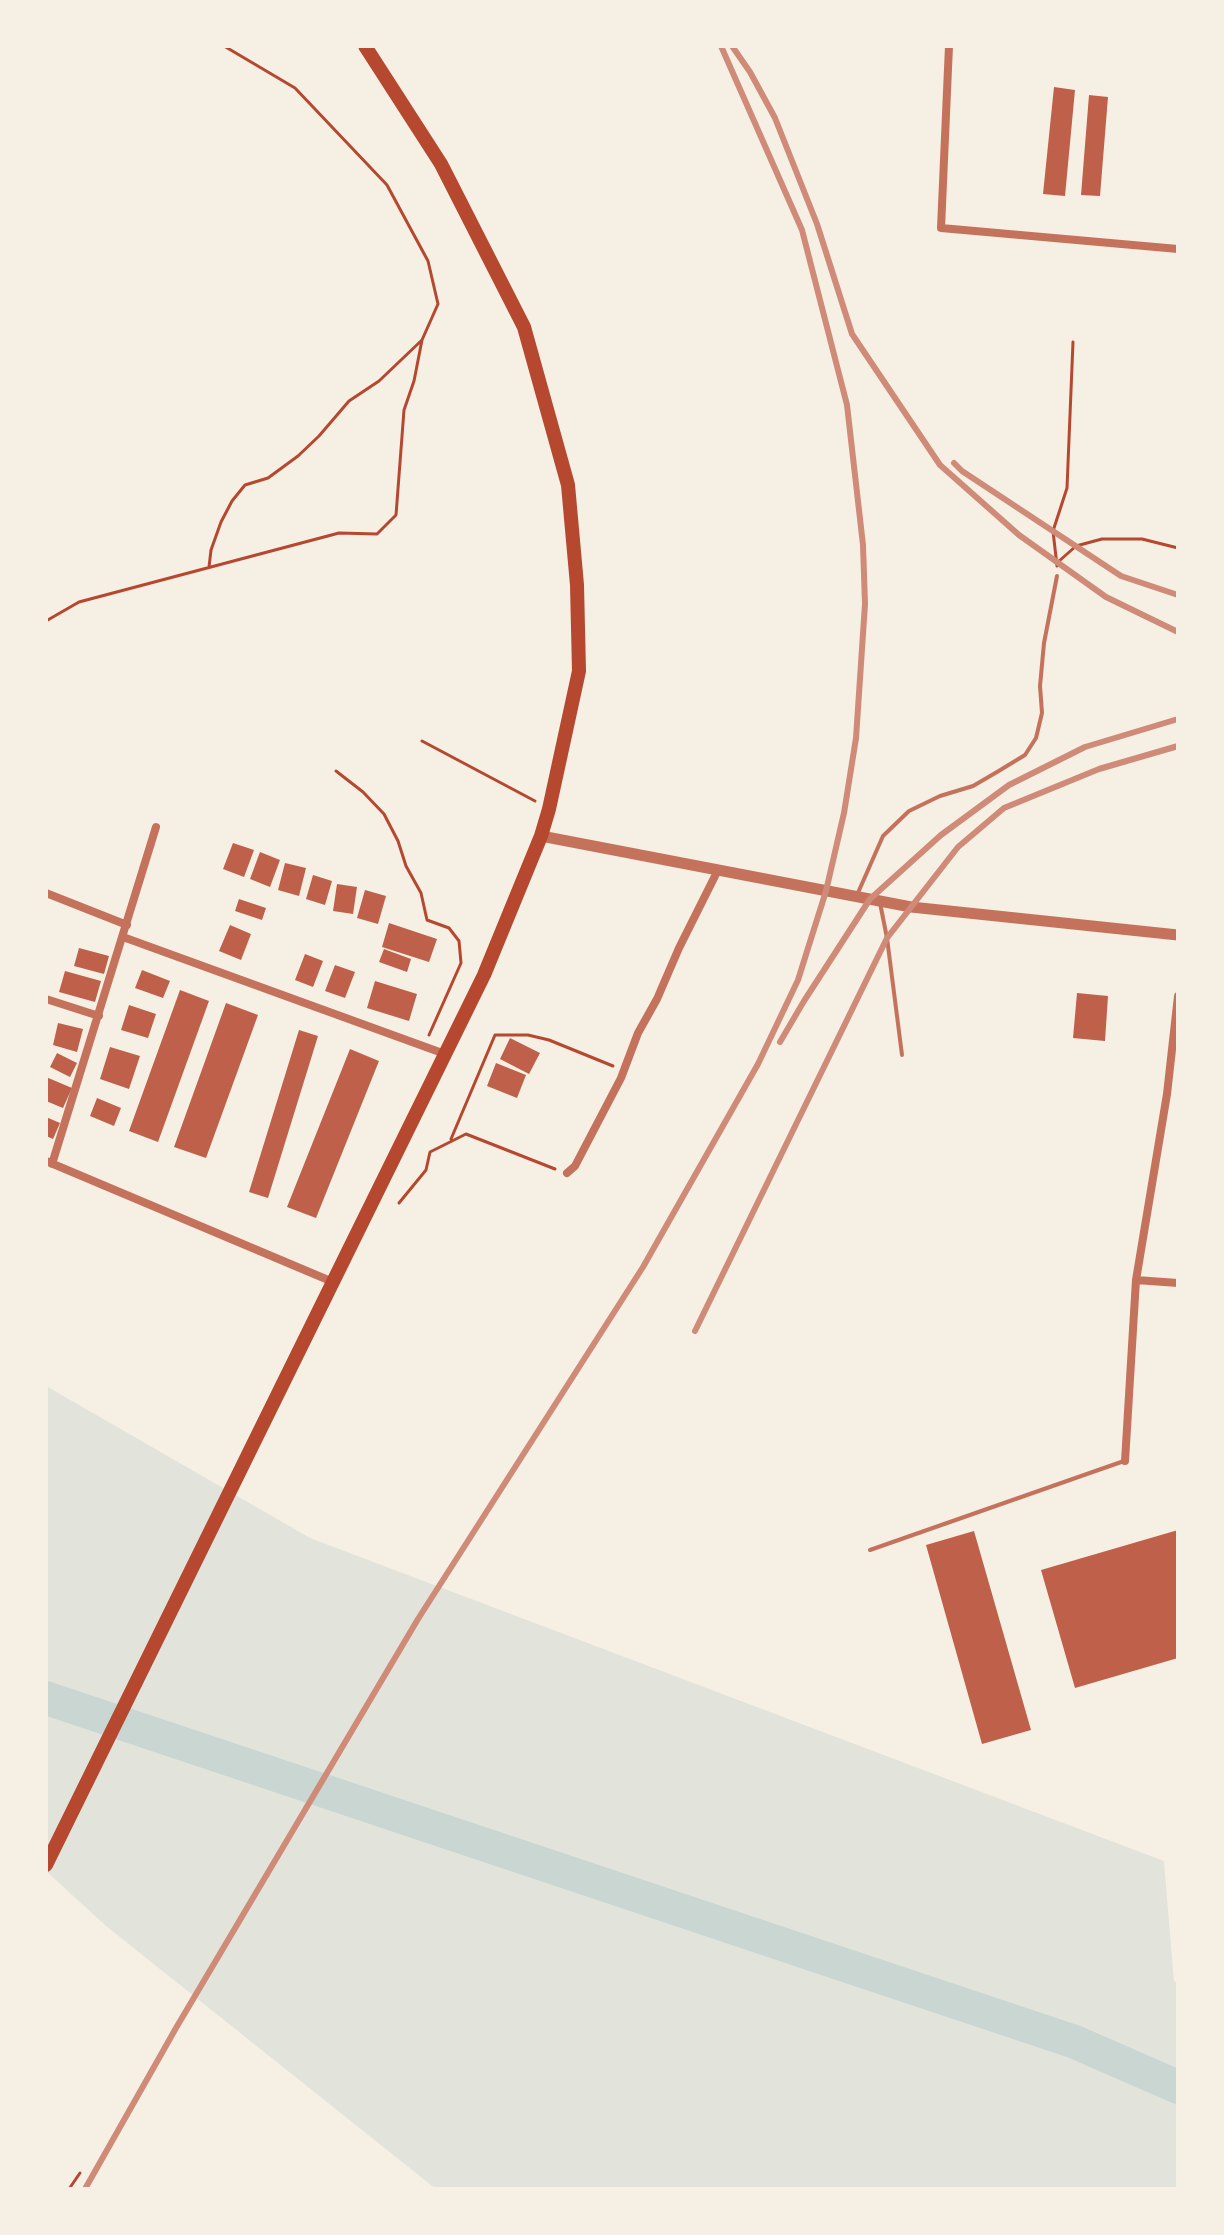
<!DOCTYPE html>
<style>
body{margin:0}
#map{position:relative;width:1224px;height:2235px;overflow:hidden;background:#f6efe4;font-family:"PT Sans",sans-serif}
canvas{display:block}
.frame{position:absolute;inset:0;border:48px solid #f6efe4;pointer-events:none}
</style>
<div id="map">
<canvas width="1224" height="2235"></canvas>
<div class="frame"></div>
</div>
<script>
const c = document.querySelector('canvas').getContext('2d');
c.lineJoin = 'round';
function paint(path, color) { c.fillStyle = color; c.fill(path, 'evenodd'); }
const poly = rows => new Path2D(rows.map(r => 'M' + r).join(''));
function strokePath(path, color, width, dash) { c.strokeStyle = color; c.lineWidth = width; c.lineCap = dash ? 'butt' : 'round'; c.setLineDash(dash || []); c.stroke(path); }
const green = poly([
 [46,1386,310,1538,1164,1861,1174,1981,1178,1983,1178,2189,436,2189,106,1926,46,1871]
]);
const river = poly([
 [46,1698,1075,2042,1178,2087]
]);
const building = poly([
 [1054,87,1075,90,1065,196,1043,194],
 [1089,95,1108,97,1100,196,1081,195],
 [233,843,254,850,244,877,223,869],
 [260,852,280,860,270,887,250,879],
 [285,863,306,868,299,896,278,890],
 [313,875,332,881,325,905,306,899],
 [337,884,357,887,353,914,333,911],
 [365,890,386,896,378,924,357,918],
 [239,899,266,908,262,920,235,911],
 [389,923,437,939,429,962,382,947],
 [230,925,251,934,241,960,219,951],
 [79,948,109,956,104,974,74,966],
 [384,949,411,959,407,972,379,962],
 [305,954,323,961,313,987,295,980],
 [335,965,355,972,345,998,325,991],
 [142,970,170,981,163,998,135,988],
 [65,971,101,981,95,1002,59,992],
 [375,981,417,994,409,1021,367,1008],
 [180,990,209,1001,158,1142,129,1131],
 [1077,993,1108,996,1105,1041,1073,1038],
 [226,1003,258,1015,206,1158,174,1147],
 [129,1005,156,1014,148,1038,121,1030],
 [58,1023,83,1029,77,1052,53,1045],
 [299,1030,318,1036,268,1198,249,1192],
 [510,1038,540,1053,529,1074,500,1059],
 [110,1047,140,1056,129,1089,100,1079],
 [350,1049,379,1061,316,1218,287,1207],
 [57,1053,77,1063,70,1077,50,1067],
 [496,1063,526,1075,517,1098,487,1086],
 [46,1077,72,1088,63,1108,46,1101],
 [97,1098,121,1108,114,1126,90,1116],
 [46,1117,60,1123,53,1139,46,1136],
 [1178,1530,1178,1658,1075,1688,1041,1570],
 [974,1531,1031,1730,982,1744,926,1545]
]);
const path = poly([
 [1058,562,1076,546,1102,539,1142,539,1178,548],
 [1057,566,1053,531,1067,488,1073,342],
 [209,567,211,550,221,522,232,501,245,485,268,478,298,456,319,436,349,401,379,381,422,340],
 [46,621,79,602,339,533,377,534,396,515,404,410,414,381,422,340,438,304,428,261,387,185,295,88,224,46],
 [422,741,535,801],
 [336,771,363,792,384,814,398,841,406,866,421,893,427,920,449,928,459,941,461,963,429,1035],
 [451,1139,495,1035,528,1035,549,1040,613,1066],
 [399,1203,426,1170,430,1152,466,1134,555,1169],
 [69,2189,80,2173]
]);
const service = poly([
 [857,895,883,836,909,811,940,796,973,786,997,772,1025,755,1036,738,1042,713,1040,686,1044,643,1057,576],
 [880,903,887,938,902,1055],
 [870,1550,1124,1461]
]);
const minor = poly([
 [949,46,941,228,1178,249],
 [46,893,127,925],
 [123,937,445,1054],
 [46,999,99,1016],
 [46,1161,333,1282],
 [52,1164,156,827],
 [567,1173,575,1166,621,1078,638,1033,657,999,679,948,718,870],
 [1136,1280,1178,1283],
 [1125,1461,1136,1280,1167,1094,1178,996]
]);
const tertiary = poly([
 [541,836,911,907,1178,935]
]);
const trunk = poly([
 [46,1865,484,975,541,836,549,809,579,671,577,585,568,485,524,327,441,164,365,46]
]);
const rail = poly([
 [732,46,750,72,775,118,817,224,852,334,940,465,1019,535,1106,597,1178,632],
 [954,463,962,471,1121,576,1178,595],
 [780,1042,804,1001,870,899,941,835,1009,785,1085,747,1178,719],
 [695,1331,887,938,958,847,1004,808,1099,769,1178,746],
 [85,2189,176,2028,418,1619,643,1267,758,1064,798,980,826,891,844,813,856,738,865,604,863,545,847,405,802,230,721,46]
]);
paint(green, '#e2e4dc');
strokePath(river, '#c9d6d2', 34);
paint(building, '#bf614a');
strokePath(path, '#b5482f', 3);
strokePath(service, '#c5725c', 4);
strokePath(minor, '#c5725c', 8);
strokePath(tertiary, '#c5725c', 11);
strokePath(trunk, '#b5482f', 14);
strokePath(rail, '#cf8b77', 6);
</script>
